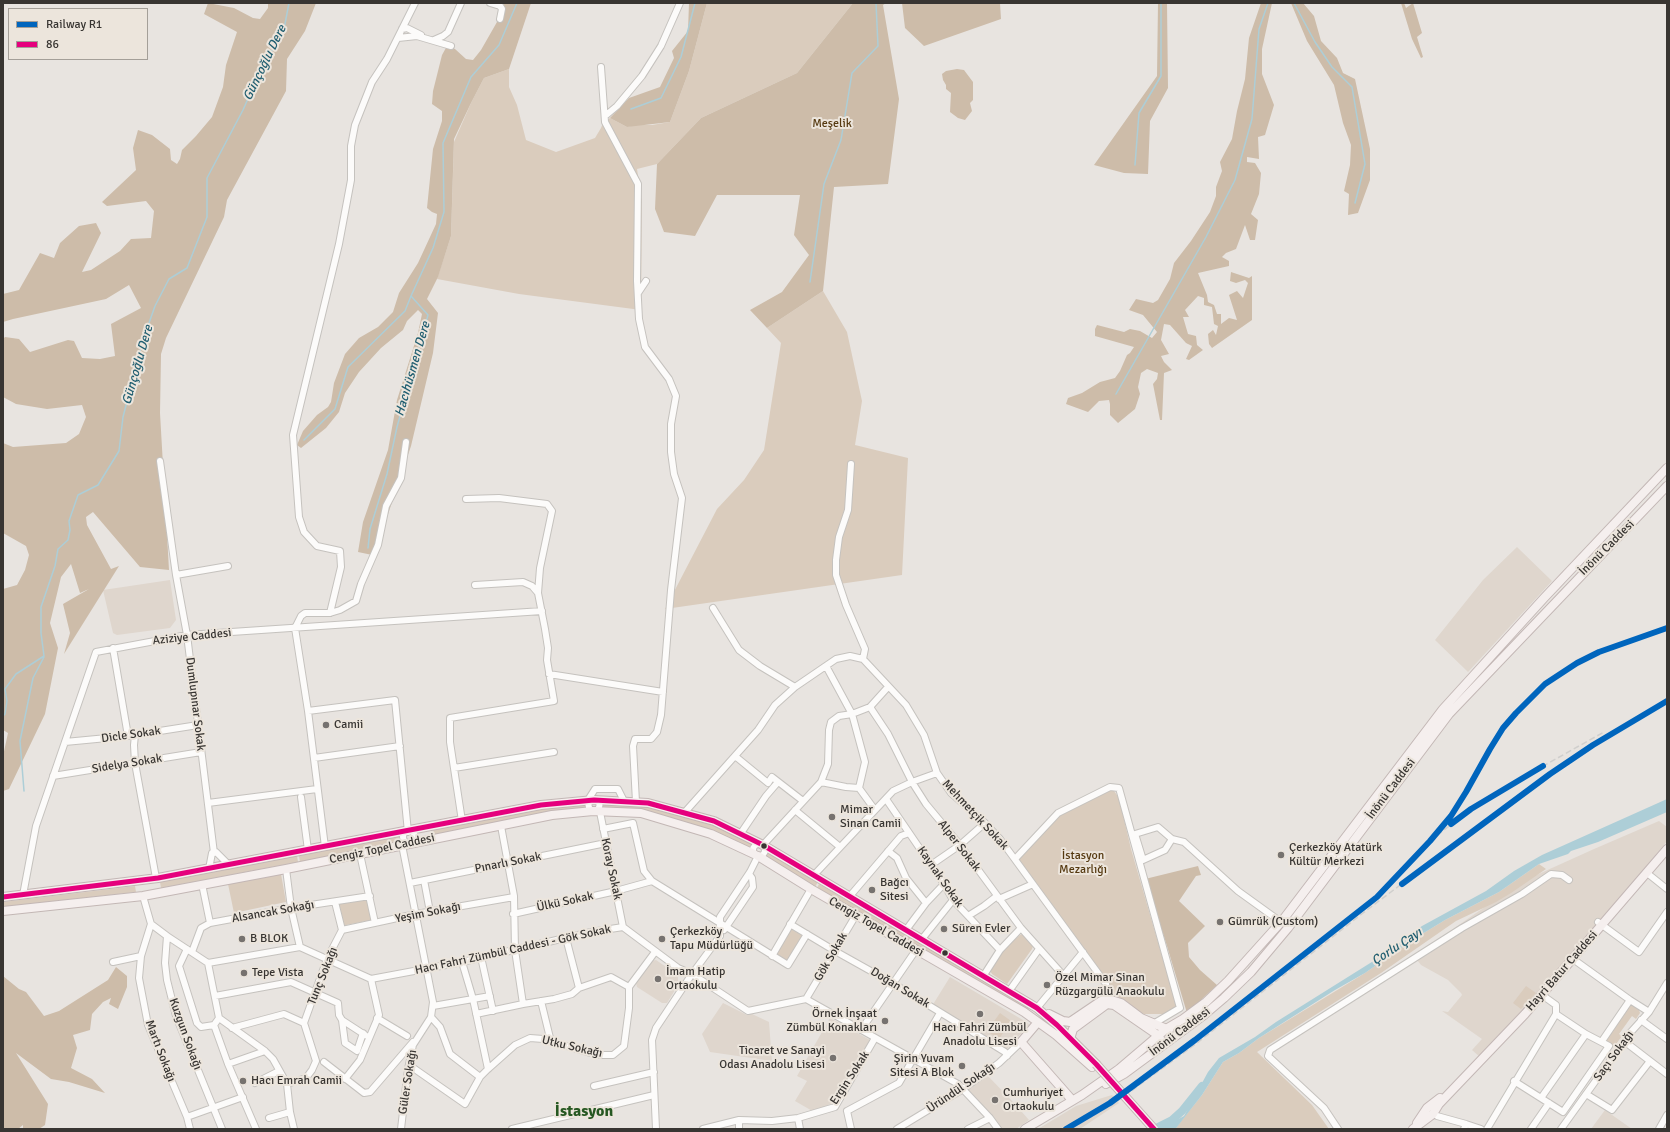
<!DOCTYPE html>
<meta charset="utf-8">
<style>
body{margin:0}
#map{position:relative;width:1670px;height:1132px;overflow:hidden;background:#e8e4e0;font-family:Signika,sans-serif}
canvas{display:block}
.frame{position:absolute;inset:0;border:4px solid #383532;pointer-events:none}
.legend{position:absolute;left:8px;top:8px;width:140px;height:52px;box-sizing:border-box;background:#ece5dc;border:1px solid #a49f98;margin:0;padding:5px 7px;list-style:none;font-size:12px;color:#383532}
.legend li{display:flex;align-items:center;gap:8px;height:20px}
.legend b{width:20px;border:1px solid #a49f98}
</style>
<div id="map">
<canvas width="1670" height="1132"></canvas>
<div class="frame"></div>
<ul class="legend">
<li><b style="height:5px;background:#0065bd"></b>Railway R1</li>
<li><b style="height:5px;background:#e5007d"></b>86</li>
</ul>
</div>
<script>
const c = document.querySelector('canvas').getContext('2d');
c.lineJoin = 'round';
function paint(path, color) { c.fillStyle = color; c.fill(path, 'evenodd'); }
const poly = rows => new Path2D(rows.map(r => 'M' + r).join(''));
function strokePath(path, color, width, dash) { c.strokeStyle = color; c.lineWidth = width; c.lineCap = dash ? 'butt' : 'round'; c.setLineDash(dash || []); c.stroke(path); }
function label(font, color, halo, rows, align = 'center') {
  c.font = font + ' Signika,sans-serif'; c.lineWidth = 4; c.setLineDash([]); c.textBaseline = 'middle'; c.strokeStyle = halo; c.fillStyle = color; for (const [text, x, y, turn = 0] of rows) {
    c.save(); c.translate(x, y); c.rotate((+turn || 0) * Math.PI / 180); c.textAlign = isNaN(turn) ? turn : align; if (halo) c.strokeText(text, 0, 0); c.fillText(text, 0, 0); c.restore();
  }
}
const built = poly([
 [1517,547,1552,581,1468,672,1435,640,1483,580],
 [170,580,176,620,170,628,117,635,113,633,103,590],
 [1659,821,1667,827,1667,841,1594,930,1481,1058,1472,1050,1482,1039,1442,1011,1448,1012,1462,995,1461,993,1448,980,1421,965,1414,956,1521,882,1594,849],
 [656,960,678,975,678,985,667,1003,662,1003,637,987,636,983,651,961],
 [950,977,1028,1023,1029,1025,1006,1050,932,1006],
 [723,1003,747,1015,752,1014,769,1022,772,1061,710,1052,702,1034],
 [830,1018,870,1040,834,1102,814,1112,795,1101,807,1081,797,1076],
 [988,1076,1014,1103,1029,1120,1016,1129,1002,1129,968,1090],
 [1112,1095,1119,1103,1080,1129,1038,1129,1076,1106],
 [1605,1110,1632,1129,1591,1129]
]);
const green = poly([
 [707,3,853,3,797,73,701,118,657,164,637,169,642,201,641,310,519,294,437,279,451,236,454,142,471,103,484,78,509,69,509,87,517,105,526,140,556,152,595,138,601,128,603,123,610,118,627,127,635,125,652,125,670,122,689,71],
 [823,291,847,332,862,401,855,445,908,458,902,575,665,609,717,509,744,480,764,450,781,343,767,328],
 [1112,788,1119,798,1131,849,1177,1008,1164,1014,1144,1014,1137,1012,1118,997,1114,996,1108,981,1018,859,1060,814],
 [603,802,613,802,666,810,720,827,753,844,750,849,709,830,662,816,603,808],
 [586,803,586,809,434,836,433,830,557,806],
 [401,835,402,842,300,862,299,856],
 [767,850,818,882,815,887,764,857],
 [297,856,298,862,161,888,160,882],
 [1539,864,1546,869,1511,893,1496,902,1456,921,1381,973,1257,1052,1312,1105,1329,1129,1175,1129,1202,1095,1223,1062,1239,1053,1259,1038,1365,973,1414,939,1445,920,1499,892],
 [281,874,286,902,234,913,228,884],
 [819,884,1029,1007,1026,1013,816,890],
 [135,886,136,892,3,907,3,902],
 [367,898,372,920,341,926,337,904],
 [791,929,803,936,787,961,775,955],
 [1024,934,1033,946,1032,949,1007,984,992,974,989,969,1001,951,1020,935],
 [1526,986,1536,993,1521,1009,1513,1003],
 [1631,1004,1639,1010,1640,1013,1636,1019,1632,1016,1619,1034,1622,1036,1614,1047,1607,1043,1606,1039],
 [1000,1013,1011,1021,999,1039,987,1031]
]);
const forest = poly([
 [208,3,234,8,253,18,260,19,268,8,268,3,316,3,305,31,287,59,286,91,227,200,224,217,166,338,161,354,160,413,169,570,140,567,93,512,86,517,87,525,111,569,119,566,64,654,70,633,63,604,89,589,80,593,71,564,61,577,50,623,58,648,45,714,9,789,3,791,3,756,8,733,3,730,3,589,17,585,25,570,29,555,26,546,3,533,3,443,13,447,66,443,79,434,86,417,82,405,47,409,16,404,3,397,3,339,5,337,19,339,30,352,68,340,74,341,82,358,100,359,115,356,111,324,141,308,129,285,106,299,13,319,3,322,3,294,19,290,40,253,54,258,60,243,79,226,96,223,101,233,82,272,91,270,120,251,131,239,151,238,154,211,146,201,107,206,102,202,136,170,133,148,138,130,152,135,170,149,171,160,177,164,180,159,182,150,196,136,212,117,223,87,226,65,237,32,204,14],
 [505,3,531,3,509,69,484,78,471,103,454,139,451,236,438,277,427,299,438,313,433,353,411,446,383,529,377,556,358,552,363,522,388,450,397,400,418,333,422,314,418,310,407,321,403,330,381,348,359,372,345,393,339,412,326,428,301,448,297,445,303,431,317,415,328,407,331,402,334,383,345,354,359,338,378,327,393,312,399,293,418,263,436,224,437,214,432,212,427,208,433,149,442,121,442,111,432,104,433,91,442,55,447,46,455,49,466,59,473,60,481,50,497,22,501,8],
 [689,3,707,3,689,71,670,122,627,127,610,118,629,98,660,87,674,58,672,51,688,31],
 [853,3,886,3,883,5,899,99,888,184,834,187,823,291,767,328,750,310,782,292,809,255,794,235,800,195,717,195,695,236,664,232,655,209,657,164,701,118,797,73],
 [902,3,1000,3,1001,19,924,46,905,28],
 [1158,3,1167,3,1168,88,1150,121,1148,174,1124,173,1094,165,1157,76],
 [1261,3,1272,3,1262,49,1262,74,1274,105,1265,135,1258,137,1259,159,1247,157,1247,162,1255,163,1261,173,1259,194,1251,214,1258,220,1255,240,1250,240,1245,225,1236,249,1226,253,1222,257,1229,261,1229,266,1198,273,1207,295,1208,302,1214,305,1217,314,1221,314,1221,324,1229,318,1237,320,1229,295,1237,291,1243,298,1248,283,1245,280,1236,283,1230,281,1231,272,1249,278,1252,276,1252,320,1212,348,1209,344,1208,334,1213,330,1216,335,1218,326,1214,324,1212,307,1204,305,1204,298,1198,296,1185,310,1189,317,1183,317,1188,334,1196,336,1197,345,1203,350,1189,360,1186,359,1192,346,1186,343,1170,325,1164,324,1161,340,1169,354,1161,356,1164,362,1172,370,1164,373,1162,420,1160,420,1153,384,1157,379,1158,373,1147,369,1141,373,1138,387,1140,394,1135,409,1118,423,1110,415,1110,404,1109,400,1099,401,1088,412,1066,404,1068,398,1082,393,1100,382,1115,378,1120,371,1127,355,1130,353,1134,347,1095,336,1095,329,1097,325,1124,332,1130,329,1140,331,1152,338,1157,332,1143,315,1129,310,1136,299,1153,303,1158,300,1170,279,1174,263,1191,241,1210,212,1216,196,1216,187,1222,171,1220,162,1232,139,1237,111,1245,79,1249,38],
 [1291,3,1303,3,1314,16,1321,41,1337,58,1343,73,1355,79,1370,149,1370,180,1358,213,1348,215,1349,194,1344,191,1350,165,1351,145,1343,123,1334,85,1307,41],
 [1401,3,1404,3,1406,8,1413,3,1422,33,1417,37,1423,57,1421,58,1412,39],
 [957,69,964,70,973,82,973,100,970,103,972,111,965,120,958,118,950,112,951,93,946,89,946,85,943,80,942,74,946,71],
 [1198,866,1201,875,1196,876,1179,901,1205,926,1188,943,1189,957,1200,970,1217,985,1187,1013,1167,946,1145,879],
 [116,967,127,976,127,987,118,1009,109,1004,111,998,103,1002,92,1014,90,1030,73,1035,77,1048,71,1068,92,1079,105,1093,69,1082,51,1079,16,1053,48,1104,45,1125,39,1129,23,1129,23,1125,18,1129,3,1129,3,976,19,989,26,992,44,1016,59,1011,108,980]
]);
const water = poly([
 [1667,799,1667,812,1598,842,1571,851,1568,854,1539,864,1499,892,1445,920,1414,939,1365,973,1335,990,1259,1038,1239,1053,1223,1062,1202,1095,1177,1127,1175,1129,1160,1129,1184,1116,1208,1072,1219,1058,1255,1037,1276,1022,1383,955,1422,926,1486,891,1514,871,1542,855]
]);
const stream = poly([
 [1294,3,1315,42,1332,67,1352,87,1365,164,1355,203],
 [631,109,661,98,681,57,695,3],
 [1135,165,1139,113,1161,76,1161,3],
 [810,282,824,184,841,140,852,73,878,46,876,3],
 [1116,394,1206,237,1235,180,1252,119,1259,29,1268,3],
 [304,440,335,409,348,367,405,311,411,296],
 [368,548,370,529,387,474,397,427,428,315,411,296,433,248,444,212,443,143,471,77,499,45,517,3],
 [3,716,5,714,7,701,5,689,16,674,44,656,41,633,41,607,55,566,58,549,68,540,70,530,69,521,78,495,98,485,119,451,123,417,143,340,155,306,169,279,187,268,207,217,207,178,243,110,258,76,284,29,289,3],
 [24,791,20,741,33,678,44,657]
]);
const river = poly([
 [1154,1129,1172,1120,1182,1111,1202,1086]
]);
const minor = poly([
 [490,3,500,6,502,9,500,19],
 [402,29,407,28,421,35],
 [398,38,417,36,451,46],
 [434,40,443,36,448,32,461,3],
 [601,67,605,122,638,184,637,281,639,319,645,347,669,379,676,396,671,424,671,452,674,474,682,498,671,590,661,715,657,732,651,739,635,739,633,746,636,802],
 [605,116,617,106,642,76,661,46,680,3],
 [638,293,646,281],
 [160,461,176,575,187,635,214,853],
 [851,464,848,510,839,537,836,560,836,575,846,605,865,649,863,659],
 [466,499,499,498,547,504,552,511,540,568,538,593],
 [176,575,228,566],
 [713,608,739,650,760,666,795,687],
 [330,613,341,567,340,551,317,546,304,532,299,517,293,435,339,244,351,180,351,146,355,125,372,82,387,59,415,3],
 [113,648,128,736],
 [826,666,852,714,865,762,859,788,875,810],
 [549,674,663,692],
 [870,707,888,734,912,782,926,804,960,845,1021,928,1063,975],
 [308,711,395,700,408,832],
 [135,735,134,745,135,763,156,878],
 [65,742,128,736,198,725],
 [735,756,768,783,772,777,803,801],
 [314,758,400,746],
 [454,768,554,752],
 [53,776,201,752],
 [821,782,846,787,859,788],
 [301,797,308,850],
 [886,799,944,884,953,900,1000,950],
 '588.5 805a5.5 5.5 0 1 1 11 0a5.5 5.5 0 1 1-11 0Z',
 [588,800,595,789,618,789,624,801],
 [208,803,317,789],
 [795,810,840,847],
 [600,812,623,927],
 [685,812,758,730,775,705,795,687,836,659,850,656,863,659,906,705,924,735,937,773,951,793,985,823,1000,839,1106,984],
 [462,821,450,742,450,718,554,701,547,660,548,648,545,629,538,593,532,586,523,582,475,585],
 [501,826,514,896,515,950,523,1004],
 [603,829,633,823,644,871,652,881],
 '403 837a6 6 0 1 1 12 0a6 6 0 1 1-12 0Z',
 [741,833,766,796,778,782],
 [1172,839,1165,850,1143,860,1135,834,1158,827,1172,839,1184,842,1238,891,1281,922],
 '753 850a6 6 0 1 1 12 0a6 6 0 1 1-12 0Z',
 [763,845,821,782,828,764,829,730,831,722,839,716,852,714,870,707,888,687],
 [325,847,308,711,295,628,301,616,305,613,330,613,340,610,356,601,361,584,378,545,386,506,401,478,406,442],
 [888,851,897,858,906,878,926,903],
 [360,854,375,923],
 [1015,859,1058,813,1110,787,1119,788,1180,1008,1153,1024],
 [931,865,960,845,985,823],
 [209,869,212,853,216,852,229,865],
 [286,869,291,908,300,947],
 [1647,873,1667,889],
 [814,875,893,791,912,782,937,773],
 [424,880,430,912],
 [410,883,606,843],
 [202,884,210,923],
 [23,895,36,826,96,652,187,635,542,611],
 [143,896,151,924,167,936,165,963,167,980,176,1016,222,1129],
 [850,896,901,836,909,833],
 [999,899,1033,884],
 [335,902,342,930],
 [513,914,616,891,652,881,788,965,807,934],
 [968,916,984,906,997,896],
 [1598,922,1639,952,1667,912],
 [151,924,141,956,139,978,148,1025,187,1117,190,1129],
 [790,924,835,951,894,984,1005,1052,1007,1056],
 [342,930,416,914,514,897],
 [724,930,753,887,752,878,749,874],
 [906,930,926,903,944,884],
 [167,936,208,963,300,947,371,979,462,962,591,932,623,927,678,968,692,974,748,1011,806,999,958,1084,990,1118,998,1129],
 [566,938,579,988],
 [922,939,953,900],
 [187,949,179,966,197,1023,201,1027,214,1025],
 [192,952,201,928,210,923,291,908,370,896],
 [772,956,811,889],
 [481,957,493,1011],
 [1573,959,1630,1000,1649,1012],
 [113,962,141,956],
 [462,962,473,999,488,1069],
 [208,963,219,1018,265,1051,273,1059,287,1084,290,1112,294,1129],
 [984,975,1000,950,1021,928],
 [629,987,655,952],
 [1012,987,1039,949],
 [215,996,291,982,338,1003,339,1015,342,1020,345,1043,357,1051,363,1033],
 [806,999,856,915],
 [541,1001,551,1042],
 [433,1006,490,996],
 [1037,1008,1083,952],
 [476,1014,523,1004,554,999,572,994,579,988,611,977,629,987],
 [431,1017,440,1027,450,1054,480,1077,488,1069,515,1045,530,1038,543,1039,597,1055,613,1055,624,1046,629,1008,629,987],
 [219,1018,214,1025,228,1064,256,1129],
 [377,1018,407,1036],
 [342,1020,365,1035],
 [1641,1020,1667,1039],
 [304,1023,327,959,342,930],
 [232,1028,284,1014,304,1023,316,1061,312,1070,306,1078,287,1084],
 [861,1030,916,950],
 [1602,1041,1630,1000],
 [1624,1041,1667,1074],
 [324,1062,364,1093,370,1092,413,1042],
 [228,1064,265,1051],
 [409,1065,465,1104,480,1077],
 [345,1079,360,1060,379,1015,371,979],
 [1514,1081,1563,1112,1609,1046,1586,1034,1556,1014],
 [255,1083,279,1071],
 [594,1086,654,1072],
 [1586,1094,1612,1110,1650,1061],
 [1541,1098,1586,1034],
 [847,1111,899,1083,940,1013],
 [847,1111,851,1129],
 [1437,1116,1466,1124,1464,1129],
 [187,1117,243,1097],
 [269,1118,290,1112],
 [798,1118,800,1129],
 [1466,1124,1481,1129],
 [401,1129,408,1069,413,1045,431,1017,433,1002,402,845],
 [512,1129,654,1095],
 [656,1129,652,1040,656,1028,692,974,720,936,720,917,750,872,758,856],
 [703,1129,739,1120,772,1121,798,1118,835,1107,875,1038],
 [739,1129,739,1120],
 [897,1129,963,1089,999,1063,1021,1042],
 [968,1129,990,1118],
 [1338,1129,1324,1108,1268,1056,1270,1050,1462,928,1522,894,1551,874,1562,875,1569,880],
 [1487,1129,1556,1014,1556,1005,1542,995],
 [1531,1129,1549,1103],
 [1561,1129,1630,1033,1649,1012,1667,983],
 [1659,1129,1667,1115]
]);
const major = poly([
 [758,856,811,889,1024,1012,1056,1035,1092,1067],
 [3,897,158,878,541,805,594,800,648,803,714,821,763,845,1037,1008,1057,1025,1096,1064],
 [3,911,143,896,286,869,552,815,593,811,641,813,711,834,754,854],
 [1049,1014,1063,1021,1070,1022,1101,1001,1108,999,1121,1003,1141,1018,1169,1030],
 [1038,1022,1021,1042,1072,1100],
 [1070,1039,1073,1029,1107,1004,1114,1005,1159,1036,1161,1041],
 [1106,1084,1124,1074,1204,1015,1224,998,1251,972,1288,928,1449,714,1667,486],
 [1417,1123,1427,1108,1440,1098],
 [1025,1129,1082,1095,1119,1069,1166,1029,1183,1019,1206,1002,1228,981,1282,921,1443,709,1544,598,1667,468],
 [1413,1129,1433,1114,1439,1104,1525,1014,1667,849]
]);
const rail = poly([
 [1430,841,1471,809,1545,765,1604,732],
 [1071,1129,1112,1105,1197,1043,1363,913,1516,798,1593,745,1667,701]
]);
const majorBridge = poly([
 [1096,1064,1154,1129]
]);
const bus1 = poly([
 [3,897,158,878,541,805,594,800,648,803,714,821,763,845,1037,1008,1057,1025,1096,1064,1154,1129]
]);
const rail1 = poly([
 [1451,824,1471,809,1543,766],
 [1402,884,1550,774,1593,745,1667,701],
 [1066,1129,1110,1103,1195,1040,1377,897,1430,841,1451,816,1466,792,1490,749,1503,728,1516,713,1545,684,1577,663,1599,652,1667,628]
]);
const markers = [
 [326,725,4,"#76726f"],
 [832,817,4,"#76726f"],
 [764,846,3.5,"#383532"],
 [1281,855,4,"#76726f"],
 [872,890,4,"#76726f"],
 [1220,922,4,"#76726f"],
 [944,929,4,"#76726f"],
 [242,939,4,"#76726f"],
 [662,939,4,"#76726f"],
 [945,953,3.5,"#383532"],
 [244,973,4,"#76726f"],
 [658,979,4,"#76726f"],
 [1047,985,4,"#76726f"],
 [980,1014,4,"#76726f"],
 [885,1021,4,"#76726f"],
 [833,1058,4,"#76726f"],
 [962,1066,4,"#76726f"],
 [243,1081,4,"#76726f"],
 [995,1100,4,"#76726f"]
];
const parkNames = [
 ["Meşelik",832,124],
 ["İstasyon",1083,856],
 ["Mezarlığı",1083,870]
];
const streetNames = [
 ["İnönü Caddesi",1607,548,-45],
 ["Aziziye Caddesi",192,637,-6],
 ["Dumlupınar Sokak",195,704,83],
 ["Dicle Sokak",131,735,-8],
 ["Sidelya Sokak",127,764,-9],
 ["İnönü Caddesi",1391,789,-53],
 ["Mehmetçik Sokak",975,815,47],
 ["Alper Sokak",959,846,52],
 ["Cengiz Topel Caddesi",382,849,-12],
 ["Pınarlı Sokak",508,863,-11],
 ["Koray Sokak",611,869,78],
 ["Kaynak Sokak",940,877,55],
 ["Ülkü Sokak",565,902,-12],
 ["Alsancak Sokağı",273,912,-10],
 ["Yeşim Sokağı",428,913,-11],
 ["Cengiz Topel Caddesi",876,927,30],
 ["Hacı Fahri Zümbül Caddesi - Gök Sokak",513,950,-12],
 ["Gök Sokak",831,957,-60],
 ["Hayri Batur Caddesi",1562,971,-49],
 ["Tunç Sokağı",323,976,-68],
 ["Doğan Sokak",900,988,31],
 ["İnönü Caddesi",1180,1032,-37],
 ["Kuzgun Sokağı",185,1034,70],
 ["Utku Sokağı",572,1047,13],
 ["Martı Sokağı",160,1051,69],
 ["Saçı Sokağı",1614,1056,-54],
 ["Ergin Sokak",850,1078,-57],
 ["Güler Sokağı",408,1082,-81],
 ["Üründül Sokağı",961,1088,-34]
];
const poiNames = [
 ["Camii",334,725],
 ["Mimar",840,810],
 ["Sinan Camii",840,824],
 ["Çerkezköy Atatürk",1289,848],
 ["Kültür Merkezi",1289,862],
 ["Bağcı",880,883],
 ["Sitesi",880,897],
 ["Gümrük (Custom)",1228,922],
 ["Süren Evler",952,929],
 ["Çerkezköy",670,932],
 ["Tapu Müdürlüğü",670,946],
 ["B BLOK",250,939],
 ["İmam Hatip",666,972],
 ["Ortaokulu",666,986],
 ["Tepe Vista",252,973],
 ["Özel Mimar Sinan",1055,978],
 ["Rüzgargülü Anaokulu",1055,992],
 ["Örnek İnşaat",877,1014,"right"],
 ["Zümbül Konakları",877,1028,"right"],
 ["Hacı Fahri Zümbül",980,1028,"center"],
 ["Anadolu Lisesi",980,1042,"center"],
 ["Ticaret ve Sanayi",825,1051,"right"],
 ["Odası Anadolu Lisesi",825,1065,"right"],
 ["Şirin Yuvam",954,1059,"right"],
 ["Sitesi A Blok",954,1073,"right"],
 ["Hacı Emrah Camii",251,1081],
 ["Cumhuriyet",1003,1093],
 ["Ortaokulu",1003,1107]
];
const waterNames = [
 ["Günçoğlu Dere",265,63,-64],
 ["Günçoğlu Dere",138,365,-74],
 ["Hacıhüsmen Dere",413,369,-74],
 ["Çorlu Çayı",1397,947,-33]
];
const districtNames = [
 ["İstasyon",584,1112]
];
paint(built, '#dfd6cd');
paint(green, '#daccbd');
paint(forest, '#cdbca9');
paint(water, '#adced7');
strokePath(stream, '#adced7', 1.5);
strokePath(river, '#adced7', 8);
strokePath(minor, '#c5c2be', 8);
strokePath(major, '#c3b7b5', 10);
strokePath(minor, '#fcfbfa', 6);
strokePath(major, '#f5efee', 8);
strokePath(rail, '#d0cfcd', 1.5, [6, 3]);
strokePath(majorBridge, '#c3b7b5', 10, []);
strokePath(majorBridge, '#f5efee', 8);
strokePath(bus1, '#e5007d', 5);
strokePath(rail1, '#0065bd', 6);
for (const [x, y, r, color] of markers) { const dot = new Path2D(); dot.arc(x, y, r, 0, 2 * Math.PI); c.fillStyle = color; c.fill(dot); strokePath(dot, '#ece5dc', 1.5); }
label('12px', '#553910', '#ece5dc', parkNames);
label('12px', '#383532', '#ece5dc', streetNames);
label('12px', '#383532', '#ece5dc', poiNames, 'left');
label('italic 13px', '#205e70', '#ece5dc', waterNames);
label('bold 16px', '#265822', '#ece5dc', districtNames);
</script>
